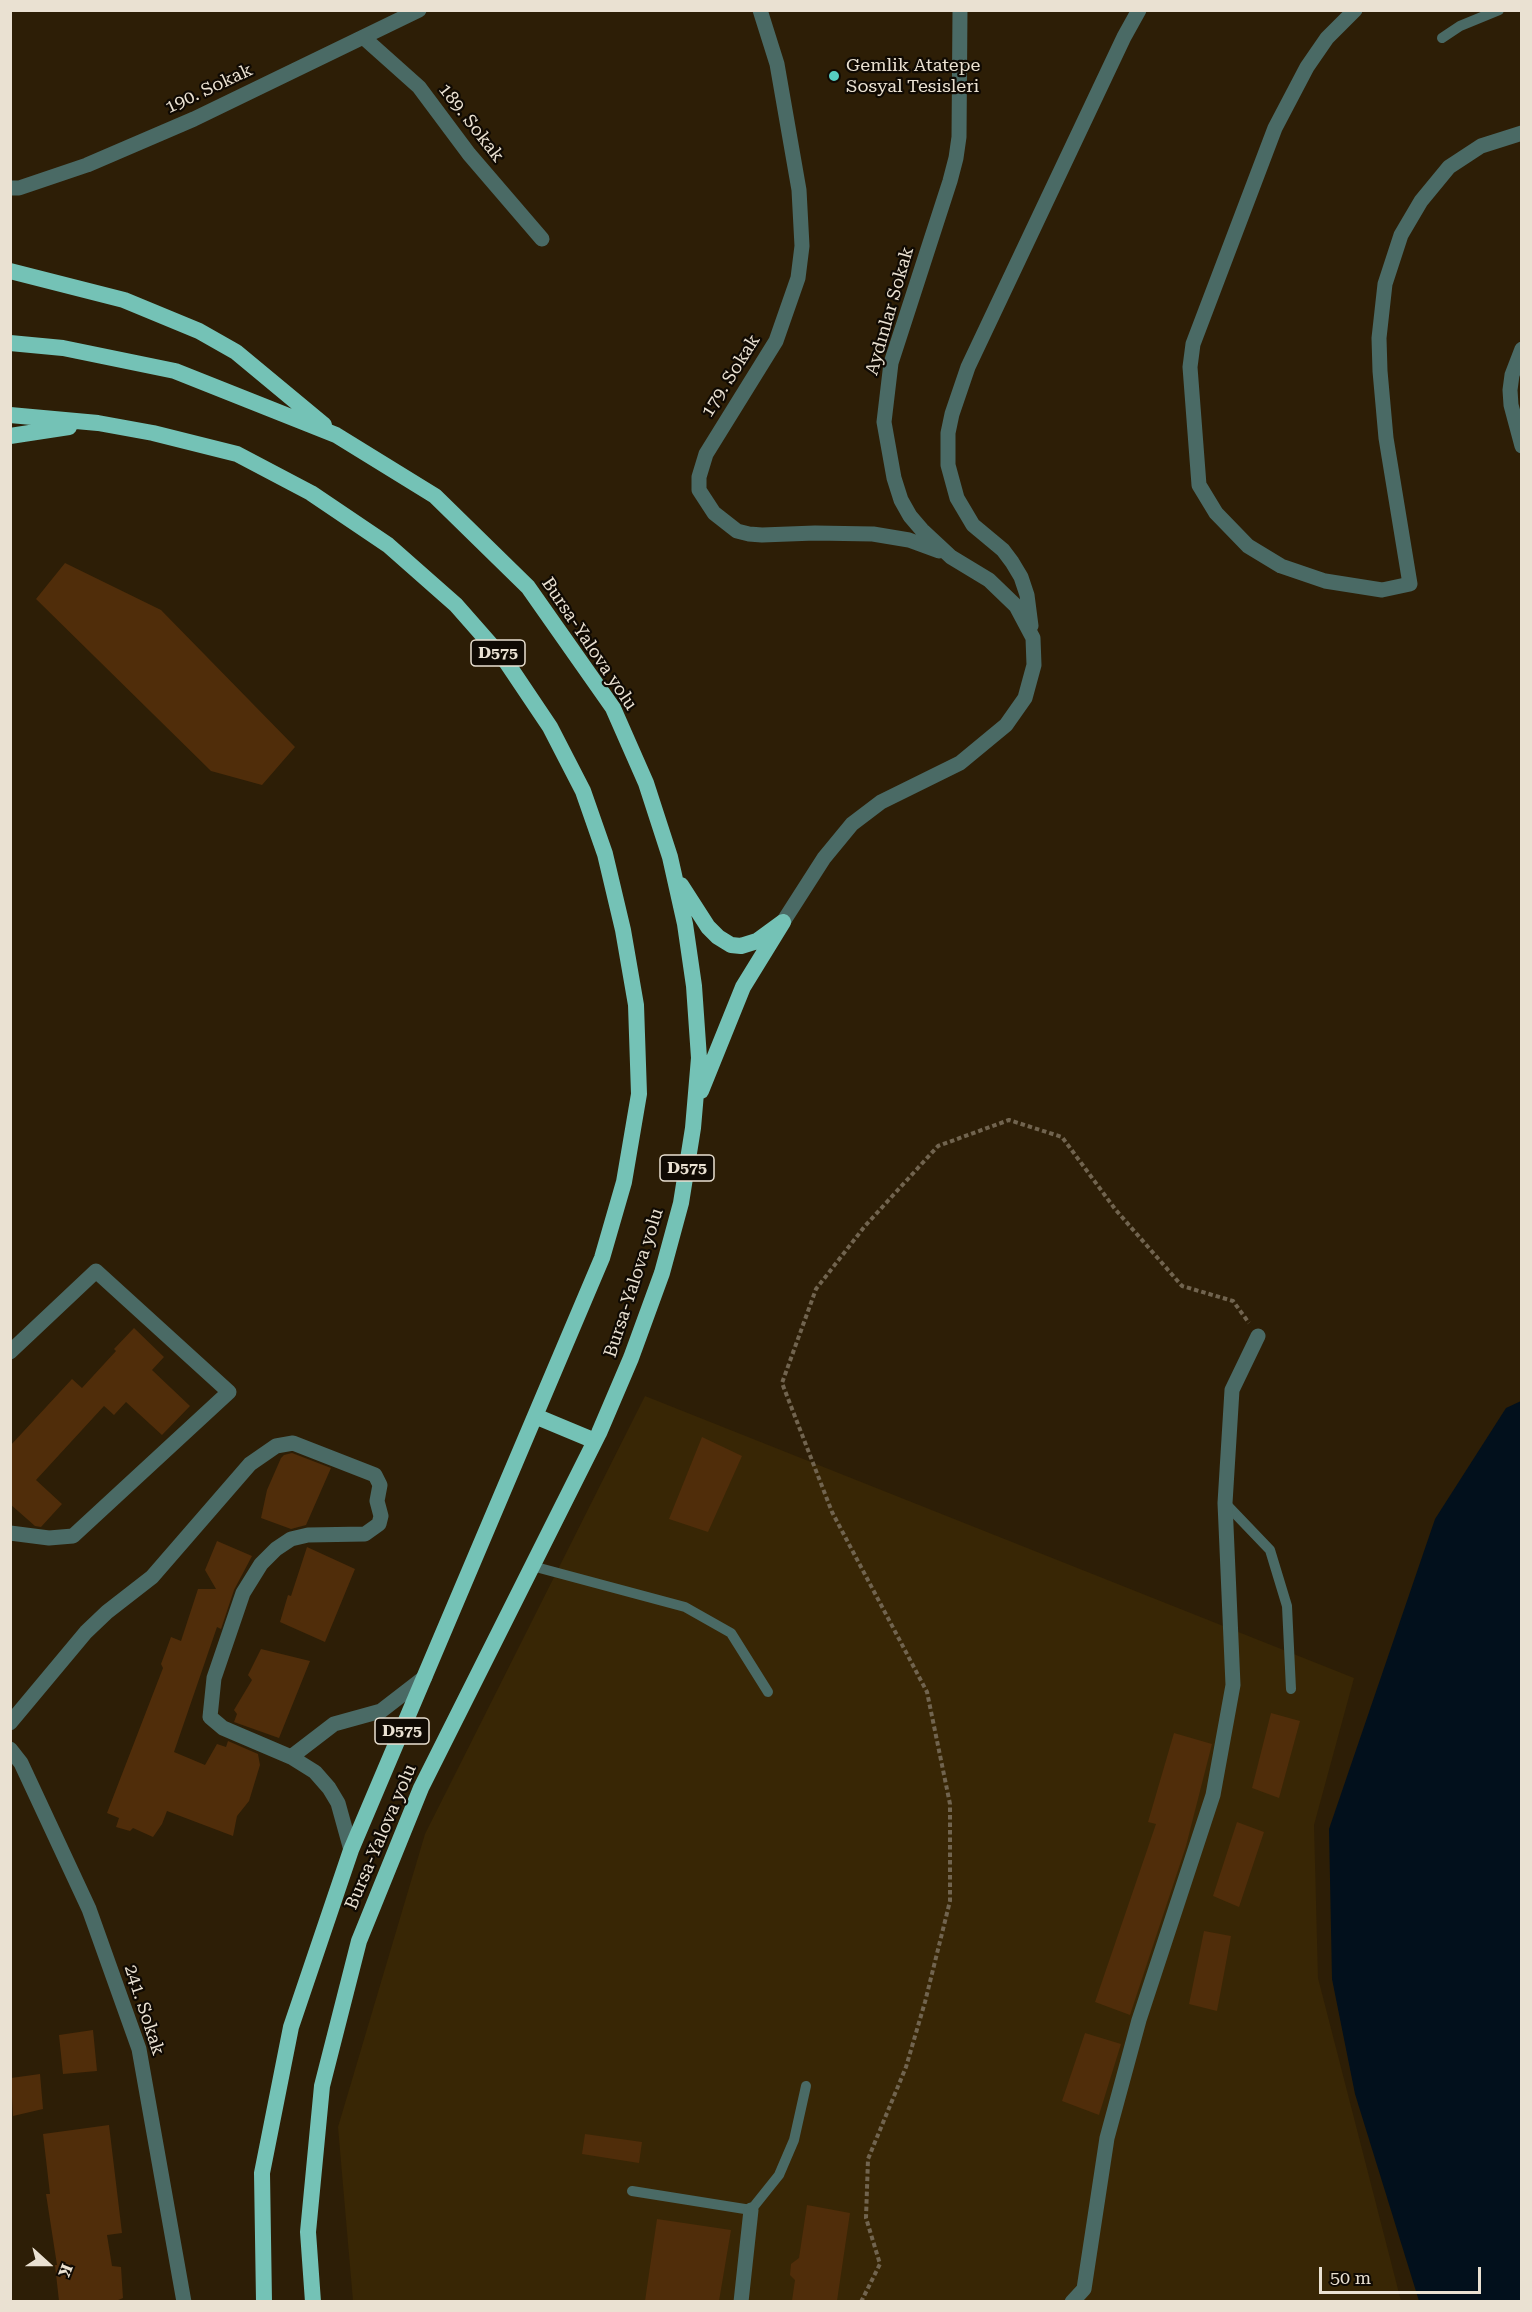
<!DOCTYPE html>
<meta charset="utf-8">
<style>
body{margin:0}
#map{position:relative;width:1532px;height:2312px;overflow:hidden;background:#2d1e06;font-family:"Roboto Serif",serif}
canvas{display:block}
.frame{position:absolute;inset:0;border:12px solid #eae1d2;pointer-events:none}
.north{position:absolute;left:18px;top:2234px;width:60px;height:60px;-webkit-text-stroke:4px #100a03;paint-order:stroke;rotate:111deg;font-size:16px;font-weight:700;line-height:24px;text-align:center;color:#eae1d2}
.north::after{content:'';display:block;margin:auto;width:21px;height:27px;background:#eae1d2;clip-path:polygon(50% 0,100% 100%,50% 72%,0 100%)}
.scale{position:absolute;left:1319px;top:2267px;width:162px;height:27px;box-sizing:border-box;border:3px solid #eae1d2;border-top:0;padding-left:8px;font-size:18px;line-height:21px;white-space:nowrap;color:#eae1d2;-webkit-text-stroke:4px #100a03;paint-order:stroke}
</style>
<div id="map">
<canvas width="1532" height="2312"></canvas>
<div class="frame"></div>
<div class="north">K</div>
<div class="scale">50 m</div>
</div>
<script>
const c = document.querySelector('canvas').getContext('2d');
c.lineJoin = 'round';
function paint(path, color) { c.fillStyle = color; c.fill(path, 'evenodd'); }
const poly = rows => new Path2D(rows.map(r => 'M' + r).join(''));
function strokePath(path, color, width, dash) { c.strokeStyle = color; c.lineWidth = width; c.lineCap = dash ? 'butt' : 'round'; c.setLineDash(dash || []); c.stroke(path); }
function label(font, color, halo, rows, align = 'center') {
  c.font = font + ' "Roboto Serif",serif'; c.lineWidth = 4.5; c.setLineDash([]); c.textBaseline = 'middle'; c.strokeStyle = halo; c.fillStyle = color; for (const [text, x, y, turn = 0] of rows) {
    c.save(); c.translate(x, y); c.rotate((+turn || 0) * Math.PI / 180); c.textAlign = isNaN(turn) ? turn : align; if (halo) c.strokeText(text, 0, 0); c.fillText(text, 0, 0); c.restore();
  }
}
const built = poly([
 [645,1396,1354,1678,1314,1825,1318,1978,1401,2301,353,2301,338,2127,425,1834]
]);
const water = poly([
 [1521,1401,1521,2301,1419,2301,1355,2094,1332,1979,1329,1829,1435,1519,1506,1408]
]);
const building = poly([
 [65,563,161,610,295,747,262,785,211,771,36,599],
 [134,1328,164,1357,152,1370,190,1406,162,1435,126,1402,114,1415,104,1406,36,1480,62,1504,41,1527,35,1526,10,1504,10,1446,72,1379,82,1388,116,1351,114,1349],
 [702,1437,742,1456,708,1532,669,1519],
 [292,1453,331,1468,306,1525,291,1529,261,1518,267,1490,281,1458,284,1455],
 [217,1541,252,1556,234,1590,221,1629,217,1627,174,1752,205,1765,217,1744,226,1747,228,1741,258,1754,260,1765,249,1801,237,1816,233,1836,167,1811,162,1824,153,1837,133,1828,130,1831,116,1827,119,1818,107,1813,163,1668,161,1664,171,1637,181,1641,198,1589,216,1589,205,1570],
 [307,1547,355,1569,325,1642,280,1622,288,1595,291,1596],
 [261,1649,310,1661,279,1738,234,1722,237,1714,234,1710,252,1680,248,1675],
 [1271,1713,1300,1721,1279,1798,1252,1788],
 [1174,1733,1212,1744,1186,1846,1130,2015,1095,2002,1156,1824,1148,1822],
 [1237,1822,1264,1832,1239,1907,1213,1896],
 [1204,1931,1231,1936,1217,2011,1189,2004],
 [93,2030,97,2071,63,2074,59,2035],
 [1085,2033,1121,2044,1099,2115,1062,2101],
 [40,2074,43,2109,13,2116,11,2078],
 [109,2125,122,2233,107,2235,112,2266,121,2267,123,2298,116,2301,59,2301,55,2265,57,2265,46,2194,50,2194,43,2134],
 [585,2134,642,2142,639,2163,582,2154],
 [807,2205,850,2213,837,2301,792,2301,795,2280,790,2275,791,2264,799,2258],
 [657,2219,731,2230,719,2301,645,2301]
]);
const path = poly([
 [861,2302,880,2264,866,2218,868,2159,906,2067,925,2002,950,1901,950,1804,927,1692,832,1512,782,1383,816,1289,865,1226,938,1146,1009,1120,1062,1137,1115,1209,1182,1286,1233,1301,1249,1323]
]);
const service = poly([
 [1442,38,1460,26,1499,10],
 [1225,1503,1270,1550,1287,1606,1291,1689],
 [532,1566,685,1607,731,1633,768,1692],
 [632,2191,751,2210,779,2175,794,2140,806,2086]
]);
const minor = poly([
 [1355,10,1327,38,1307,67,1275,128,1193,344,1190,367,1199,485,1216,513,1248,546,1281,566,1325,581,1382,590,1410,584,1386,438,1380,371,1379,338,1385,284,1401,235,1421,201,1449,167,1481,146,1522,133],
 [363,37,419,87,469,154,542,239],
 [10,188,19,188,87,165,194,119,419,10],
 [1522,349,1512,375,1510,390,1511,405,1522,446],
 [10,1352,96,1271,229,1392,73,1536,49,1538,10,1533],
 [10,1723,86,1632,107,1612,152,1577,250,1464,276,1446,293,1443,375,1475,380,1485,377,1501,381,1516,379,1524,365,1534,308,1535,291,1539,276,1549,261,1564,243,1593,214,1678,210,1717,223,1728,291,1757,315,1772,329,1788,338,1803,351,1850],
 [291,1757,334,1724,381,1711,425,1677],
 [741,2302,751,2210],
 [1072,2302,1084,2289,1107,2138,1139,2020,1213,1795,1233,1685,1225,1503,1232,1390,1258,1336]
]);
const tertiary = poly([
 [760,10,777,64,799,190,802,246,798,278,776,341,706,454,699,477,699,490,714,513,737,531,749,534,762,535,815,533,873,534,909,540,939,551],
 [1031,626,1027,595,1021,577,1012,562,1003,550,973,525,957,498,948,465,948,433,952,414,968,367,1124,37,1139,10],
 [783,922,824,858,852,824,881,802,960,763,1006,725,1025,698,1034,665,1033,638,1016,606,989,580,951,557,922,530,910,516,901,500,894,478,884,422,891,363,950,181,956,158,959,137,960,10],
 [10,1749,21,1763,89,1909,139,2049,184,2302]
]);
const trunk = poly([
 [10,271,124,300,199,331,236,352,324,425],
 [10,343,63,348,175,371,336,435,435,496,528,587,613,708,646,783,670,857,685,924,694,986,699,1058,693,1128,681,1203,662,1273,631,1358,599,1433,421,1788,359,1941,322,2086,308,2232,313,2302],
 [10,415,98,423,153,433,237,454,311,493,388,545,456,605,507,663,550,727,583,791,605,854,623,930,636,1005,639,1094,624,1182,602,1258,351,1850,291,2027,262,2173,264,2302],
 [10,436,69,427],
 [681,885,708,927,718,937,731,945,741,946,757,941,783,922,743,987,701,1091],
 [535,1416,595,1441]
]);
const markers = [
 [834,76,6,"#57cec2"]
];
const shields = [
 [498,653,54],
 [687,1168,54],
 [402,1731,54]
];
const shieldNames = [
 ["D575",498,653],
 ["D575",687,1168],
 ["D575",402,1731]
];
const poiNames = [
 ["Gemlik Atatepe",846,66],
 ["Sosyal Tesisleri",846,87]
];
const streetNames = [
 ["190. Sokak",209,89,-25],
 ["189. Sokak",471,123,52],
 ["Aydınlar Sokak",890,311,-74],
 ["179. Sokak",731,376,-58],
 ["Bursa-Yalova yolu",589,644,56],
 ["Bursa-Yalova yolu",634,1283,-72],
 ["Bursa-Yalova yolu",381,1837,-67],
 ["241. Sokak",144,2010,72]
];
paint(built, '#382605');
paint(water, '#02101c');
paint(building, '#502d0a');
strokePath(path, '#71644f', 4, [4.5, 3]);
strokePath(service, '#4a6a65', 10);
strokePath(minor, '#4a6a65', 15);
strokePath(tertiary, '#4a6a65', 15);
strokePath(trunk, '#74c2b6', 16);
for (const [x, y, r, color] of markers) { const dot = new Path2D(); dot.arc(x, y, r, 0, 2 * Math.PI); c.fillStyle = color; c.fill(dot); strokePath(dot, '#100a03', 2); }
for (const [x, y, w] of shields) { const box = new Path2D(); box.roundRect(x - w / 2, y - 13, w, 26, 4.5); c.fillStyle = '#100a03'; c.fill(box); strokePath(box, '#eae1d2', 1.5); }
label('bold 16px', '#eae1d2', null, shieldNames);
label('18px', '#eae1d2', '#100a03', poiNames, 'left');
label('18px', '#eae1d2', '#100a03', streetNames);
</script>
